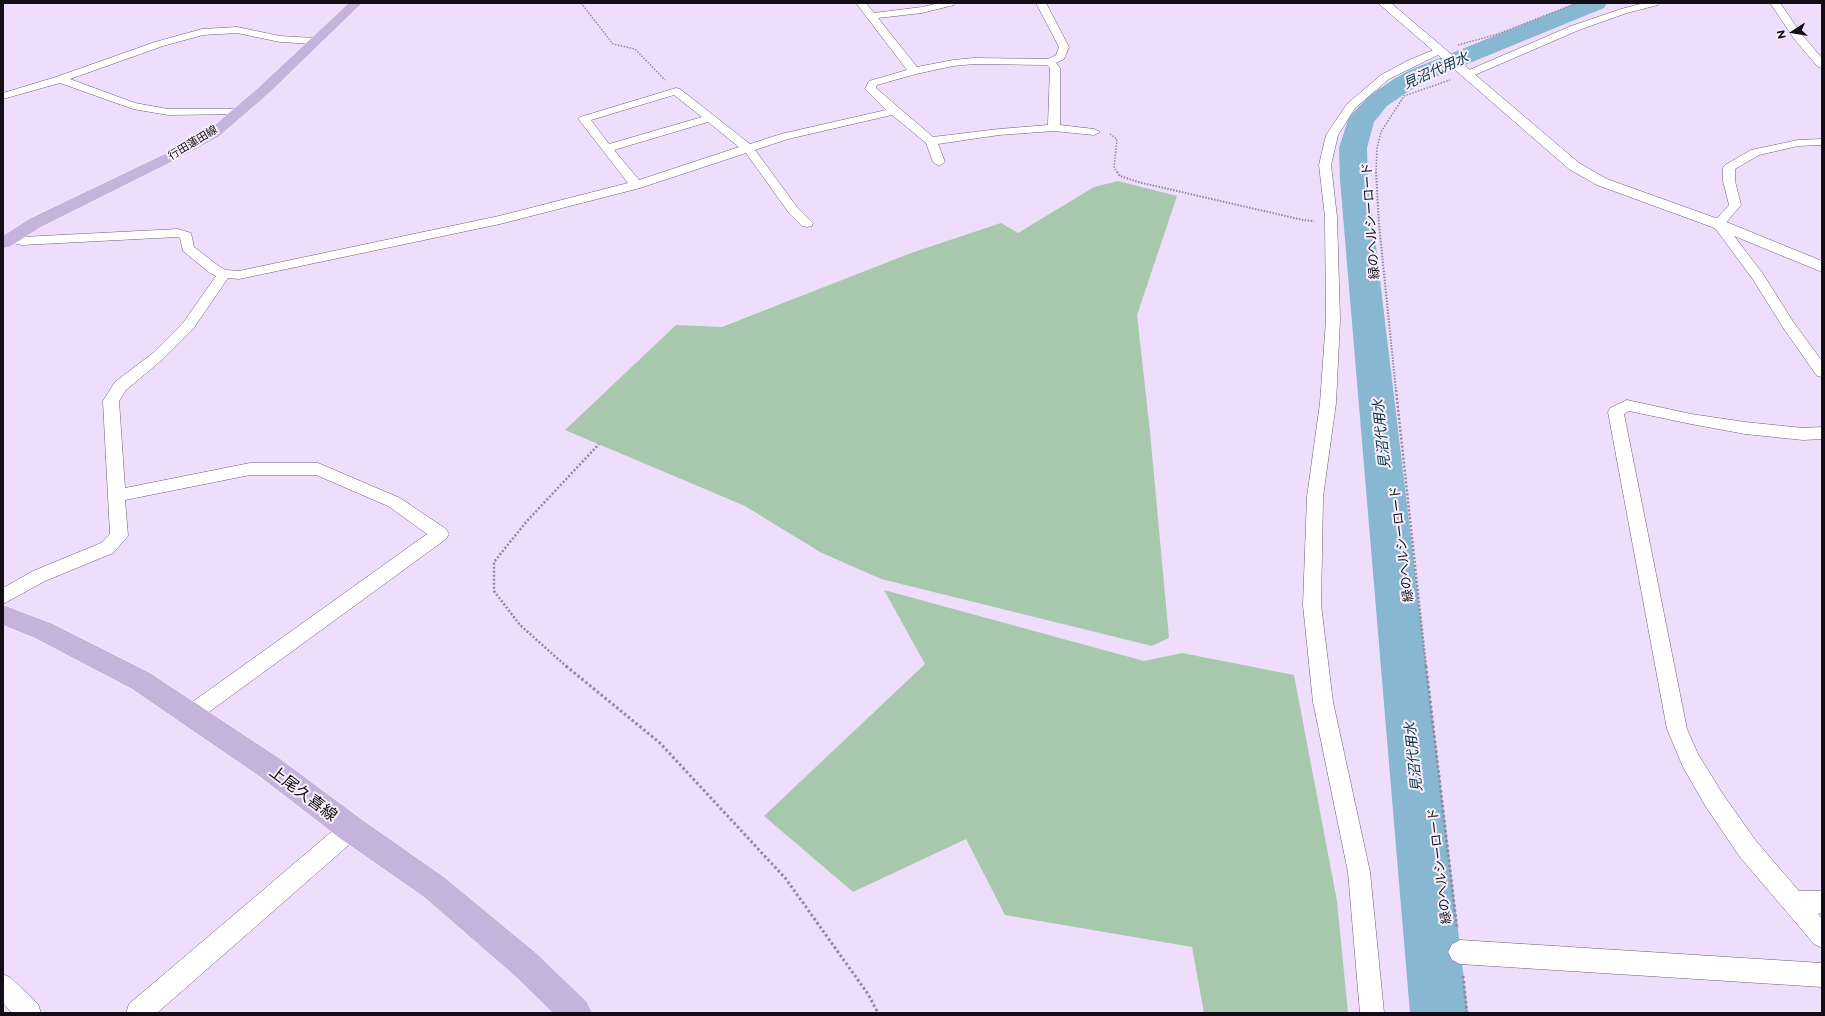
<!DOCTYPE html>
<meta charset="utf-8">
<style>
body{margin:0}
#map{position:relative;width:1825px;height:1016px;overflow:hidden;background:#eedefc;font-family:Montserrat,sans-serif}
canvas{display:block}
.frame{position:absolute;inset:0;border:4px solid #130d17;pointer-events:none}
.north{position:absolute;left:1773px;top:12px;width:40px;height:40px;-webkit-text-stroke:3px #f6f0fc;paint-order:stroke;rotate:258deg;font-size:11px;font-weight:700;line-height:16px;text-align:center;color:#130d17}
.north::after{content:'';display:block;margin:auto;width:14px;height:18px;background:#130d17;clip-path:polygon(50% 0,100% 100%,50% 72%,0 100%)}
</style>
<div id="map">
<canvas width="1825" height="1016"></canvas>
<div class="frame"></div>
<div class="north">N</div>
</div>
<script>
const c = document.querySelector('canvas').getContext('2d');
c.lineJoin = 'round';
function paint(path, color) { c.fillStyle = color; c.fill(path, 'evenodd'); }
const poly = rows => new Path2D(rows.map(r => 'M' + r).join(''));
function strokePath(path, color, width, dash) { c.strokeStyle = color; c.lineWidth = width; c.lineCap = dash ? 'butt' : 'round'; c.setLineDash(dash || []); c.stroke(path); }
function label(font, color, halo, rows, align = 'center') {
  c.font = font + ' Montserrat,"Noto Sans JP",sans-serif'; c.lineWidth = 4; c.setLineDash([]); c.textBaseline = 'middle'; c.strokeStyle = halo; c.fillStyle = color; for (const [text, x, y, turn = 0] of rows) {
    c.save(); c.translate(x, y); c.rotate((+turn || 0) * Math.PI / 180); c.textAlign = isNaN(turn) ? turn : align; if (halo) c.strokeText(text, 0, 0); c.fillText(text, 0, 0); c.restore();
  }
}
const green = poly([
 [1118,181,1177,196,1137,315,1150,432,1169,638,1152,646,881,579,820,552,745,506,565,430,676,325,722,327,911,253,1001,223,1018,233,1094,187],
 [884,590,1144,661,1182,653,1294,675,1337,901,1348,1013,1204,1013,1192,947,1005,915,966,839,853,892,764,816,925,664]
]);
const river = poly([
 [1576,3,1607,3,1604,8,1428,80,1412,89,1387,106,1374,122,1367,148,1368,180,1468,1013,1410,1013,1340,180,1339,148,1348,120,1352,114,1369,96,1394,79,1410,70,1576,3]
]);
const pathFar3 = poly([
 [581,3,613,44,635,49,665,80],
 [1458,45,1498,34,1577,3],
 [1110,134,1117,139,1114,168,1118,173],
 [1376,173,1377,148,1381,132,1404,96,1450,80]
]);
const pathFar2 = poly([
 [1117,172,1120,176,1138,182,1303,220,1314,221],
 [1376,172,1379,224,1396,391]
]);
const pathFar1 = poly([
 [1396,390,1426,667],
 [567,667,520,625,494,591,494,562,527,521,599,444]
]);
const path = poly([
 [566,666,660,743,786,879,868,994,878,1013],
 [1426,666,1457,929],
 [1463,976,1467,1013]
]);
const minor = poly([
 [856,3,866,3,874,13,922,7,939,3,956,3,954,5,922,13,878,18,917,67,953,60,974,58,1048,59,1056,55,1059,47,1036,3,1046,3,1069,47,1064,59,1056,63,1060,68,1060,125,1094,129,1100,132,1094,135,1054,131,999,135,938,144,945,162,939,166,933,162,926,143,892,115,788,139,755,150,797,207,813,223,812,226,807,227,802,226,789,213,746,153,640,188,500,224,239,279,228,278,193,329,163,359,126,390,119,401,125,488,250,463,318,463,400,498,446,529,449,534,446,539,198,720,191,723,184,720,181,714,184,708,427,534,388,506,316,475,250,475,125,500,128,536,113,553,45,581,3,604,3,588,33,571,101,543,110,534,103,401,115,382,153,353,183,323,216,276,210,273,183,251,180,238,177,237,22,245,4,241,3,237,4,235,9,234,22,237,178,229,191,233,194,247,220,267,226,270,239,271,499,216,628,183,580,121,578,119,580,117,676,88,680,89,750,144,781,134,886,110,865,89,869,81,907,70,856,3],
 [974,64,1047,65,1050,68,1048,125,999,129,933,137,876,88,877,85,916,74,953,66,974,64],
 [674,95,702,117,609,144,591,120,674,95],
 [708,122,739,147,639,180,614,150,708,122],
 [1644,3,1660,3,1658,5,1627,13,1579,30,1470,77,1466,78,1461,75,1462,73,1571,26,1621,9,1644,3],
 [1770,3,1780,3,1803,36,1822,58,1822,68,1818,67,1795,40,1770,3],
 [237,27,280,36,315,38,320,41,315,44,280,42,237,33,203,35,163,46,70,79,135,103,168,109,239,109,243,110,245,112,243,114,168,115,133,109,60,83,3,99,3,93,56,77,155,42,202,29,237,27],
 [1438,48,1443,51,1442,53,1389,79,1355,108,1338,135,1331,165,1337,217,1340,320,1336,403,1323,497,1321,605,1333,702,1370,872,1384,1013,1360,1013,1348,872,1313,702,1303,605,1307,497,1320,403,1326,320,1325,217,1319,165,1326,135,1347,104,1381,75,1407,61,1438,48],
 [1822,139,1822,145,1798,146,1759,155,1735,169,1735,181,1741,205,1725,224,1763,274,1794,323,1822,361,1822,377,1817,376,1784,329,1752,278,1712,224,1729,205,1723,181,1723,168,1725,165,1751,150,1798,140,1822,139],
 [1627,400,1691,414,1745,422,1803,428,1822,427,1822,439,1803,440,1745,434,1691,424,1629,411,1624,414,1687,729,1698,754,1722,793,1756,841,1799,891,1822,891,1822,913,1818,914,1822,918,1822,948,1814,944,1740,857,1706,807,1683,767,1667,729,1608,412,1610,408,1627,400],
 [351,819,359,822,362,829,359,836,157,1013,126,1013,129,1004,343,822,351,819],
 [1460,940,1822,963,1822,987,1460,964,1452,960,1448,952,1452,944,1460,940],
 [3,974,11,978,38,1004,41,1013,12,1013,3,1003,3,974]
]);
const tertiary = poly([
 [1378,3,1391,3,1579,163,1607,179,1724,221,1822,261,1822,272,1712,227,1597,185,1569,169,1378,3]
]);
const primary = poly([
 [349,3,362,3,268,94,218,137,183,156,41,227,9,247,3,248,3,236,29,219,173,150,208,131,258,88,349,3],
 [3,605,53,624,150,673,279,758,361,819,444,877,536,953,587,1002,592,1013,553,1013,514,975,424,897,341,839,259,776,132,689,35,638,3,625,3,605]
]);
const farStreetnames = [
 ["行田蓮田線",193,143,-31]
];
const streetNames = [
 ["緑のヘルシーロード",1371,221,-94],
 ["緑のヘルシーロード",1402,544,-97],
 ["緑のヘルシーロード",1440,866,-97]
];
const waterNames = [
 ["見沼代用水",1436,71,-24],
 ["見沼代用水",1382,434,-96],
 ["見沼代用水",1414,757,-96]
];
const nearStreetnames = [
 ["上尾久喜線",303,794,37]
];
paint(green, '#a8c8ae');
paint(river, '#88b7d1');
strokePath(minor, '#6b5e77', 1);
strokePath(tertiary, '#6b5e77', 1);
strokePath(primary, '#fff', 1);
strokePath(pathFar3, '#93879d', 1.5, [1.5, 1.5]);
strokePath(pathFar2, '#93879d', 2, [1.5, 1.5]);
strokePath(pathFar1, '#93879d', 2.5, [2, 2]);
strokePath(path, '#93879d', 3, [2.5, 2.5]);
paint(minor, '#fff');
paint(tertiary, '#fff');
paint(primary, '#c5b3db');
label('11px', '#130d17', '#f6f0fc', farStreetnames);
label('13px', '#130d17', '#f6f0fc', streetNames);
label('italic 14px', '#0a3346', '#f6f0fc', waterNames);
label('16px', '#130d17', '#f6f0fc', nearStreetnames);
</script>
